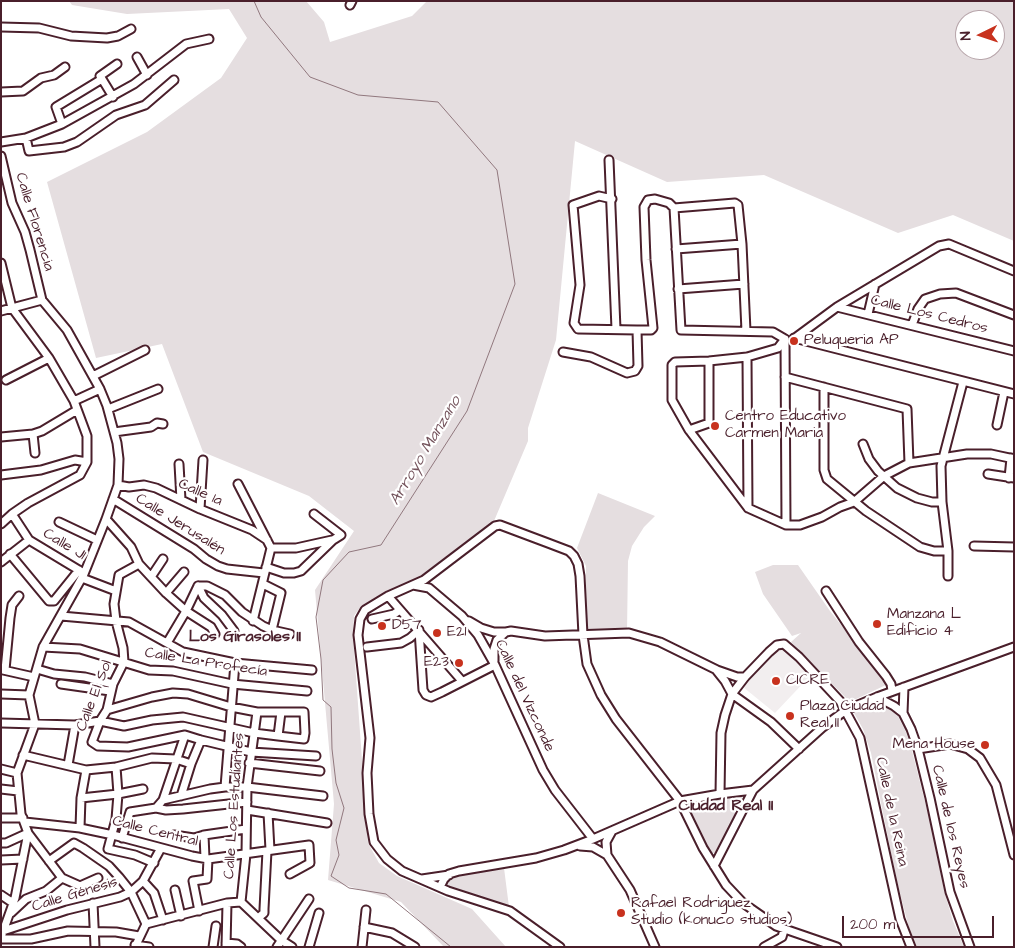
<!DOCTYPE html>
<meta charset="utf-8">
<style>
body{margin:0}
#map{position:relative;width:1015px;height:948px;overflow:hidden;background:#fff;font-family:"Architects Daughter",sans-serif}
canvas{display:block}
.frame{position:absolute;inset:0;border:2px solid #4a1f2b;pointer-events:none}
.north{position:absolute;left:955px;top:10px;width:50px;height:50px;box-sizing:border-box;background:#fff;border:1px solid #b7a5aa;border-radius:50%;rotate:266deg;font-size:14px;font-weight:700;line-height:20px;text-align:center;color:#4a1f2b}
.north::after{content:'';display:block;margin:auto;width:18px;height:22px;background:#c8321e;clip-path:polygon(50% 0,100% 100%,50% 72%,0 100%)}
.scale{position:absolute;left:842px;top:916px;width:152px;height:22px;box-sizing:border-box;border:2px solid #4a1f2b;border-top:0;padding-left:6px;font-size:15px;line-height:18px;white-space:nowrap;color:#4a1f2b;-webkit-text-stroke:4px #fff;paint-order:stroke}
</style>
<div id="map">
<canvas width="1015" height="948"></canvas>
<div class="frame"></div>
<div class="north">N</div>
<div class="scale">200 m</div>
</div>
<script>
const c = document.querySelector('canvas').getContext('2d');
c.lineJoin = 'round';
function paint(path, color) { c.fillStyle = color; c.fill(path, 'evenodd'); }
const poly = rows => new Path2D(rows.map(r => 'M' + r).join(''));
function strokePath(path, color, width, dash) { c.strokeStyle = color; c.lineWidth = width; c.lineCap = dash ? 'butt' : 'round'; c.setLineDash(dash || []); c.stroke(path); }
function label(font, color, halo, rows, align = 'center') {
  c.font = font + ' "Architects Daughter",sans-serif'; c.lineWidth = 4.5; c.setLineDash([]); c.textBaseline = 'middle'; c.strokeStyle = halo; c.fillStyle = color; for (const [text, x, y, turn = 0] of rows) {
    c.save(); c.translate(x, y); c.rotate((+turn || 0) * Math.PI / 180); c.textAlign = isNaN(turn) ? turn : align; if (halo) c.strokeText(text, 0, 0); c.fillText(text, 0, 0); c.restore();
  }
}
const built = poly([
 [782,649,785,650,810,676,775,713,743,687,768,659,778,650]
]);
const green = poly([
 [69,1,306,1,324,22,330,42,412,16,427,1,1014,1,1014,241,953,215,898,233,764,175,667,182,575,141,556,340,528,428,528,441,494,521,419,577,393,589,361,606,354,616,353,635,368,843,379,863,397,876,472,909,506,947,444,947,401,902,328,880,334,804,315,590,354,531,309,496,203,452,162,344,96,358,47,182,147,132,221,78,247,38,229,9,127,14,72,5],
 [965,20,995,20,995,50,965,50],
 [598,493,655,516,644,527,632,546,628,561,627,632,586,631,586,566,577,548],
 [773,565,798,565,830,611,888,684,854,700,848,700,791,642,801,633,792,636,763,594,755,572],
 [878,702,888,705,897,714,905,729,911,747,932,829,945,894,953,921,964,947,917,947,909,928,896,878,871,753,863,729,854,713,856,709],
 [739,796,742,796,743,800,742,803,718,851,715,853,710,853,688,810,687,805,693,801],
 [504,868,509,907,450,887,447,884,448,880,454,876]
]);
const stream = poly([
 [254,1,261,17,310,77,358,95,438,102,497,170,515,284,467,411,381,545,349,552,323,580,316,617,321,659,323,700,331,707,332,749,336,783,344,808,336,840,339,855,331,876,349,888,386,894,451,947]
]);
const minor = poly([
 [350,5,352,1],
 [1,27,39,28,71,36,107,38,118,36,131,29],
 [137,57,147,75],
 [102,79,100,76,117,64],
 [1,92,23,91,41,78,54,75,65,67],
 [62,124,56,107,102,79,113,97],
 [26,138,29,151,64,147,77,142,116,115,145,105,174,80],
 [1,142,26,138,62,124,134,84,186,44,209,39],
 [1,156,12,203,25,232,30,250,42,300,67,330,100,389,107,406,117,443,119,459,118,485,106,519,84,574,43,647,29,695,35,724,17,773,21,814,28,833,15,898,1,937],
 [609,160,616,329],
 [612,199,599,196,573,205,580,285,574,323,578,329,637,330,651,330,653,328,646,260,644,207,648,200,655,199,669,203,674,208,735,203,738,205,742,244,746,331],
 [674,208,681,330,773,332,785,339],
 [676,249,742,244],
 [1,263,12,308,49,358,74,401,87,436,87,462,80,475,28,503,12,514,1,524],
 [678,289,744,284],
 [837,307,1014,351],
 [1,311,42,300],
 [868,314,875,284],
 [912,325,918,309,925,299,940,294,956,293,1014,315],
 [794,338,1014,394],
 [795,338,837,307,939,246,949,244,1014,271],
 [785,339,778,348,747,357,709,361,675,362,672,365,672,400,689,430,748,508,786,525,800,525,822,517,840,507,854,502,884,476,909,463,967,454,991,454,1014,459],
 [785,339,786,525],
 [563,352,591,357,627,373,635,371,638,366,637,330],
 [747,357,748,508],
 [93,376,145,350],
 [785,377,907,409,909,463],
 [6,380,49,358],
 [824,387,824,470,827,479,866,511,920,547,934,551,948,551],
 [74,401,100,389],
 [108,409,158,389],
 [997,425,1004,392],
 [689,430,709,423,709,361],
 [114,432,151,427,157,423,163,424],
 [33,434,35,453],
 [1,437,33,434,42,431,77,410],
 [863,444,869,459,878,471,897,488,917,498,932,502,942,502],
 [179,464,181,500],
 [988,474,1014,478],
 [1,475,41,470,75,460,87,462],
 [1009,478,1011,458],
 [238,484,271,548,253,621],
 [118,485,129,487,144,485,156,488,200,509,252,530,267,540],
 [113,499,194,549,206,559,218,566,227,569,264,573],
 [200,509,203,460],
 [12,514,29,540,82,572],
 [106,519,131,547,139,564,166,593,186,611,211,627,215,634],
 [59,522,97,540],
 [974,546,1014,547],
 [271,548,296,548,332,540],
 [10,554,49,601,54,601,79,570],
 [1,562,29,540],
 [139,564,119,575,114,604,116,621,123,648,124,662,113,684,107,710,100,721,92,742,98,746,128,747,185,735,201,740,251,752,316,756],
 [266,567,284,573,294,573,301,571,333,540,341,535,314,514],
 [948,576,948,551,942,502,941,466,963,382],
 [151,577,163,559],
 [82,578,116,591],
 [263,584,281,593,272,630],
 [413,585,429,588,462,616,478,635,495,665,543,770,555,790,593,839],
 [198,586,207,586,225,595,242,612,263,626,272,630,290,634],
 [198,586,204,598,222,615,234,631],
 [826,591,859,642,886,676,891,684,892,691],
 [166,593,184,572],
 [388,596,462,681],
 [61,616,129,622,183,652,235,663,312,670],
 [372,619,394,614,400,610],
 [469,621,481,628,494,632,506,632],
 [419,630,423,690,426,695,431,697,442,692,495,665],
 [167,643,186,611,198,586],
 [43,647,80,649,149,670,173,671,232,684,307,691],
 [367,647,401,643,410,638,419,630],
 [494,661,494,649,497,640,506,632,511,631,545,636,629,633,660,642,717,670,737,677,745,677],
 [37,669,54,674,85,677,113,684],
 [3,670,34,677],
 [5,670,10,618,12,605,19,596],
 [717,671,725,681,732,694,771,722,799,749],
 [61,684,110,691],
 [1,694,29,695],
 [877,697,894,706,903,713,911,729,918,749,930,798,950,892,970,947],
 [903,713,904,687],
 [1,723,75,725,100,721,124,726,152,720,183,717,254,733,278,736,304,739,305,733,304,712,257,712,231,707,188,694,173,693,152,697,107,710],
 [278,736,281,712],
 [918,749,950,744,968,749,980,758,996,785,1014,855],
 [23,755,86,770,116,767,152,758,176,759,191,764],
 [249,763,320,771],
 [68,765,75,725],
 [116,767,118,794,116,819,108,849,135,855,154,863],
 [1,769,17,773],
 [225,787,235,663],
 [1,789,18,791],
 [720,794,721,733,725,715,732,694,745,677,769,652,777,645,784,644,799,657,840,701,860,738,900,919,911,947],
 [181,796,191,764,201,740],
 [81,798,118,794,143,789],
 [163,800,185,735],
 [156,808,163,800,210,789,225,787,247,787,323,796],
 [247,810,327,823],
 [268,813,270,850],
 [1,818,23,818],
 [25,822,80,828,113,835,192,856,208,859,309,845,310,863,290,874],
 [80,828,81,798,86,770],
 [612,831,606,842,607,855,630,890,655,947],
 [28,833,62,878,80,886,98,878],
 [174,835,194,838,204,835],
 [122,838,130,812,156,808,166,810,183,809,247,802],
 [1,843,6,843,28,833],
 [580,846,593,847,607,855],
 [205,858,204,835,246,829],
 [1,860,23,859],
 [49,861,74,843,83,848,109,866,119,877,131,892,146,924],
 [714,866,753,790,823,727,846,710,877,697,1014,647],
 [422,879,449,875],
 [143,881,154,893,163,920],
 [440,887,444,879,449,874,459,871,536,858,564,850,593,839,680,801,720,794,753,790],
 [175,890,181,916],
 [1,895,13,903],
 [241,902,246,854,247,787,257,712],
 [93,903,95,947],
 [199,911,193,881,207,879,208,859],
 [11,913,26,899,46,891,62,878],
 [258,918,264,913,264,909,267,851],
 [146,924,227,903,241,902,281,940,292,947],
 [364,927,392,933,415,947],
 [3,931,67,910,120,897,131,892,143,881,161,848],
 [1,939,31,939,68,931,116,932,139,936],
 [226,943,237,944,241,947],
 [135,945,149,947],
 [135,947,146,924],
 [213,947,216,926],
 [226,947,227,903],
 [277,947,309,899],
 [309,947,319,913],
 [362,947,366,910],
 [560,947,510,911,448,891,402,871,387,859,374,842,369,814,367,773,370,738,358,635,360,619,365,610,388,596,424,580,495,526,500,525,548,543,569,551,574,556,578,564,580,576,583,635,587,664,601,695,616,719,680,801,703,848,726,885,743,903,776,926,837,947],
 [764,947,782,937,784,930]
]);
const markers = [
 [794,341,5,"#c8321e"],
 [715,426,5,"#c8321e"],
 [877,624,5,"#c8321e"],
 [382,626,5,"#c8321e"],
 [437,633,5,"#c8321e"],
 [459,663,5,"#c8321e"],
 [776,681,5,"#c8321e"],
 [790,716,5,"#c8321e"],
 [985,745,5,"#c8321e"],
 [621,913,5,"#c8321e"]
];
const streetNames = [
 ["Calle Florencia",34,222,73],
 ["Calle Los Cedros",929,315,14],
 ["Calle 1a",200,493,24],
 ["Calle Jerusalén",180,525,32],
 ["Calle J1",64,545,31],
 ["Calle La Profecía",206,663,9],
 ["Calle El Sol",95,696,-69],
 ["Calle del Vizconde",524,696,65],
 ["Calle Los Estudiantes",235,806,-86],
 ["Calle de la Reina",891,812,78],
 ["Calle de los Reyes",950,827,77],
 ["Calle Central",155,832,14],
 ["Calle Génesis",75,895,-17]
];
const poiNames = [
 ["Peluqueria AP",804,341],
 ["Centro Educativo",725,417],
 ["Carmen Maria",725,434],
 ["Manzana L",887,615],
 ["Edificio 4",887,632],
 ["D57",392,626],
 ["E21",447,633],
 ["E23",449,663,"right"],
 ["CICRE",786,681],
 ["Plaza Ciudad",800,707],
 ["Real II",800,724],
 ["Mena House",975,745,"right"],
 ["Rafael Rodriguez",631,904],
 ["Studio (konuco studios)",631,921]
];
const waterNames = [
 ["Arroyo Manzano",426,451,-59]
];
const neighbourhoodNames = [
 ["Los Girasoles II",245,638],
 ["Ciudad Real II",726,807]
];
paint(built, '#f2eeef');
paint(green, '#e5dee0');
strokePath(stream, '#91787e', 1);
strokePath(minor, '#4a1f2b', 11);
strokePath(minor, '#fff', 7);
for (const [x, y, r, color] of markers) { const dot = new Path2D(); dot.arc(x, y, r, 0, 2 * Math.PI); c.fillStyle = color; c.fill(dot); strokePath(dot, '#fff', 2); }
label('15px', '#4a1f2b', '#fff', streetNames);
label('15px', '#4a1f2b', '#fff', poiNames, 'left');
label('italic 16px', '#74535c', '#fff', waterNames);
label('bold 16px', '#4a1f2b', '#fff', neighbourhoodNames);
</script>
